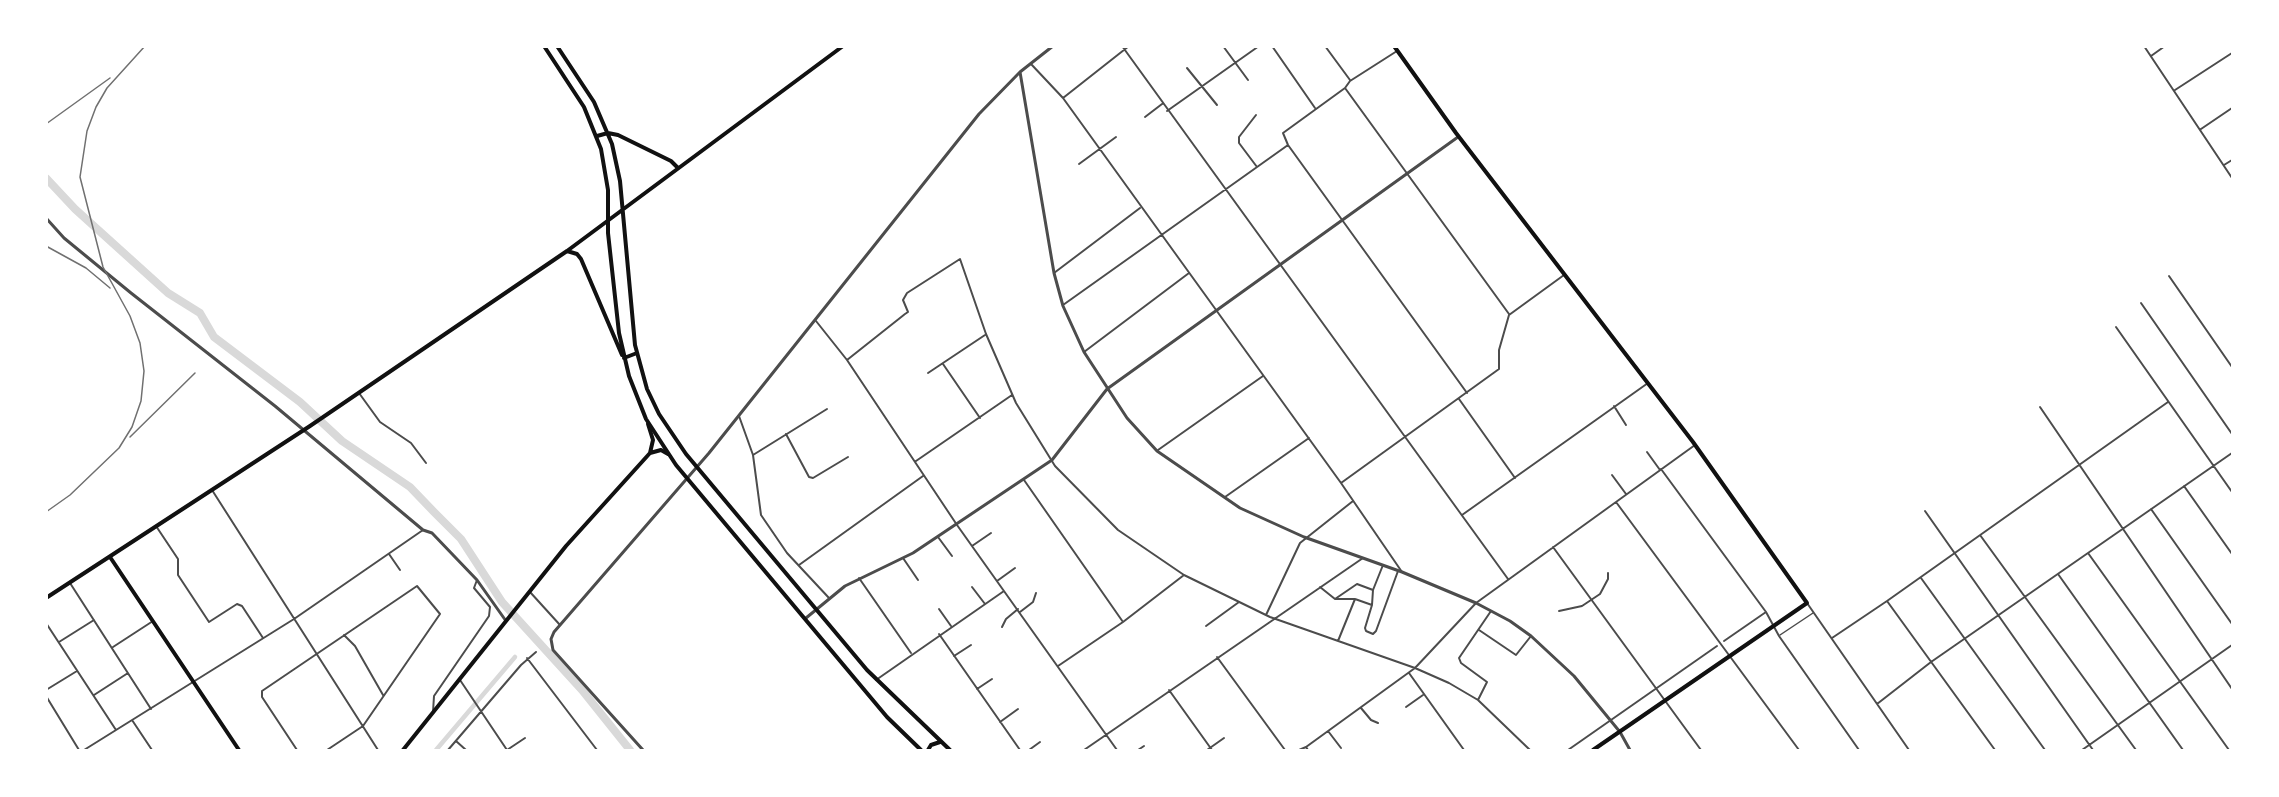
<!DOCTYPE html>
<style>
body{margin:0}
#map{position:relative;width:2279px;height:797px;overflow:hidden;background:#fff;font-family:Merriweather,serif}
canvas{display:block}
.frame{position:absolute;inset:0;border:48px solid #fff;pointer-events:none}
</style>
<div id="map">
<canvas width="2279" height="797"></canvas>
<div class="frame"></div>
</div>
<script>
const c = document.querySelector('canvas').getContext('2d');
c.lineJoin = 'round';
const poly = rows => new Path2D(rows.map(r => 'M' + r).join(''));
function strokePath(path, color, width, dash) { c.strokeStyle = color; c.lineWidth = width; c.lineCap = dash ? 'butt' : 'round'; c.setLineDash(dash || []); c.stroke(path); }
const canal = poly([
 [436,750,515,657]
]);
const river = poly([
 [46,178,75,209,168,293,200,313,214,337,300,402,342,441,410,487,434,512,461,539,502,602,582,690,630,750]
]);
const service = poly([
 [1780,635,1813,613]
]);
const minor = poly([
 [1122,46,1508,579],
 [1223,46,1248,80],
 [1272,46,1315,108],
 [1325,46,1350,80],
 [2144,46,2232,178],
 [1397,51,1350,81,1345,88,1283,133,1288,145,1467,393],
 [2151,56,2165,46],
 [1031,64,1063,98,1341,483,1402,572],
 [1187,68,1217,105],
 [1345,88,1509,314],
 [2175,90,2232,53],
 [1063,98,1129,46],
 [1167,111,1259,46],
 [1256,115,1239,137,1239,143,1257,167],
 [1145,117,1162,104],
 [2201,129,2232,108],
 [1079,164,1116,137],
 [2224,165,2232,160],
 [1054,273,1140,208],
 [2169,276,2232,367],
 [2141,303,2232,434],
 [1063,305,1288,145],
 [816,321,847,360,957,525,1117,750],
 [2116,327,2232,492],
 [1084,352,1189,273],
 [847,360,905,314,908,312,903,300,907,293,960,259,986,334,1016,403,1055,466,1118,530,1184,575,1270,617,1415,668,1449,683,1478,700,1530,750],
 [943,364,980,418],
 [928,373,985,335],
 [359,393,380,422,411,443,426,463],
 [1459,399,1515,478],
 [1614,406,1626,425],
 [2040,407,2232,689],
 [739,416,753,455,761,515,787,553,829,598],
 [786,434,809,477,813,478,848,457],
 [1158,450,1263,376],
 [1647,452,1660,470],
 [753,455,827,409],
 [916,461,1012,395],
 [1661,469,1766,612,1779,636,1859,750],
 [1612,475,1626,494],
 [1024,480,1123,622],
 [1341,483,1499,369,1499,350,1509,315,1564,275],
 [2184,486,2232,554],
 [212,490,378,750],
 [1225,497,1309,438],
 [1616,502,1799,750],
 [2151,509,2232,624],
 [1925,511,2093,750],
 [1462,515,1648,383],
 [156,526,178,559,178,575,209,622,237,604,242,606,263,638],
 [1980,535,2136,750],
 [938,537,952,556],
 [972,546,991,533],
 [1553,547,1701,750],
 [2088,553,2229,750],
 [389,554,400,570],
 [903,558,918,580],
 [799,565,923,476],
 [2058,574,2183,750],
 [859,578,911,653],
 [1921,578,2045,750],
 [997,581,1015,568],
 [70,583,151,709],
 [972,587,985,604],
 [1320,587,1335,599,1355,599,1372,605,1373,590,1383,565],
 [530,592,560,625],
 [1335,599,1357,584,1373,590],
 [1887,601,2168,402],
 [1807,603,1909,750],
 [1372,605,1365,628,1366,631,1373,634,1376,631,1398,571],
 [939,609,951,626],
 [1559,611,1582,606,1600,594,1608,579,1608,573],
 [1020,612,1033,602,1036,593],
 [1266,615,1300,543,1353,501],
 [46,623,116,730],
 [1206,626,1239,602],
 [1002,627,1006,619,1018,609],
 [1479,630,1516,655,1531,636],
 [939,634,1020,750],
 [344,635,355,646,383,695],
 [1832,638,1887,601,1995,750],
 [1338,641,1355,599],
 [1724,641,1766,612],
 [59,642,94,620],
 [113,647,153,621],
 [954,656,971,645],
 [1217,657,1285,750],
 [527,658,597,750],
 [1058,666,1123,622,1184,575],
 [1409,673,1464,750],
 [460,680,507,750],
 [876,680,1004,591],
 [977,689,992,679],
 [46,690,77,671],
 [1169,690,1212,750],
 [94,695,128,673],
 [46,696,79,750],
 [1478,700,1487,682,1461,663,1459,658,1491,611],
 [1877,704,1931,662,2232,453],
 [1406,707,1423,695],
 [1361,708,1371,720,1378,723],
 [433,712,434,696,489,616,490,607,474,588,477,580],
 [132,720,152,750],
 [1000,722,1018,709],
 [1328,731,1341,748],
 [456,741,466,750],
 [1306,747,1415,668,1476,603,1695,445],
 [84,750,294,619,423,530],
 [297,750,262,697,262,691,417,586,440,614,363,726,327,750],
 [448,750,521,665,536,652],
 [507,750,525,738],
 [1029,750,1040,742],
 [1084,750,1363,558],
 [1138,750,1144,746],
 [1207,750,1224,738],
 [1299,750,1306,747,1308,750],
 [1568,750,1717,646],
 [2082,750,2232,645]
]);
const tertiary = poly([
 [1020,72,1054,273,1063,306,1084,352,1127,418,1157,451,1240,508,1304,537,1402,572,1476,603,1510,621,1531,636,1574,676,1620,732,1630,750],
 [46,218,64,238,131,293,275,406,423,530,432,533,477,580,506,621],
 [806,618,845,586,913,553,1052,460,1107,389,1458,137],
 [643,750,553,650,551,639,554,632,709,453,979,114,1020,72,1053,46]
]);
const secondary = poly([
 [1394,46,1456,133,1693,442,1807,603,1593,750],
 [650,453,661,450,668,454],
 [403,750,566,546,650,453,653,440,648,424]
]);
const primary = poly([
 [544,46,584,107,601,149,608,190,608,233,619,333,629,376,646,419,676,465,887,717,921,750],
 [557,46,594,102,612,144,620,181,635,345,647,389,659,414,686,454,867,670,950,750],
 [597,136,608,133,618,135,671,161,677,167],
 [567,251,577,254,581,259,622,355],
 [624,358,637,353],
 [110,557,239,750],
 [46,598,310,426,567,251,843,46],
 [928,750,931,745,940,742]
]);
const rail = poly([
 [46,124,110,78],
 [46,246,86,268,110,288],
 [130,437,195,373],
 [46,512,70,495,119,448,132,427,141,401,144,371,140,343,130,316,103,267,80,177,87,131,96,107,107,88,145,46]
]);
strokePath(canal, '#d9d9d9', 4.5);
strokePath(river, '#d9d9d9', 8);
strokePath(service, '#4c4c4c', 1.5);
strokePath(minor, '#4c4c4c', 2);
strokePath(tertiary, '#4c4c4c', 3);
strokePath(secondary, '#111', 4);
strokePath(primary, '#111', 4);
strokePath(rail, '#707070', 1.5);
</script>
